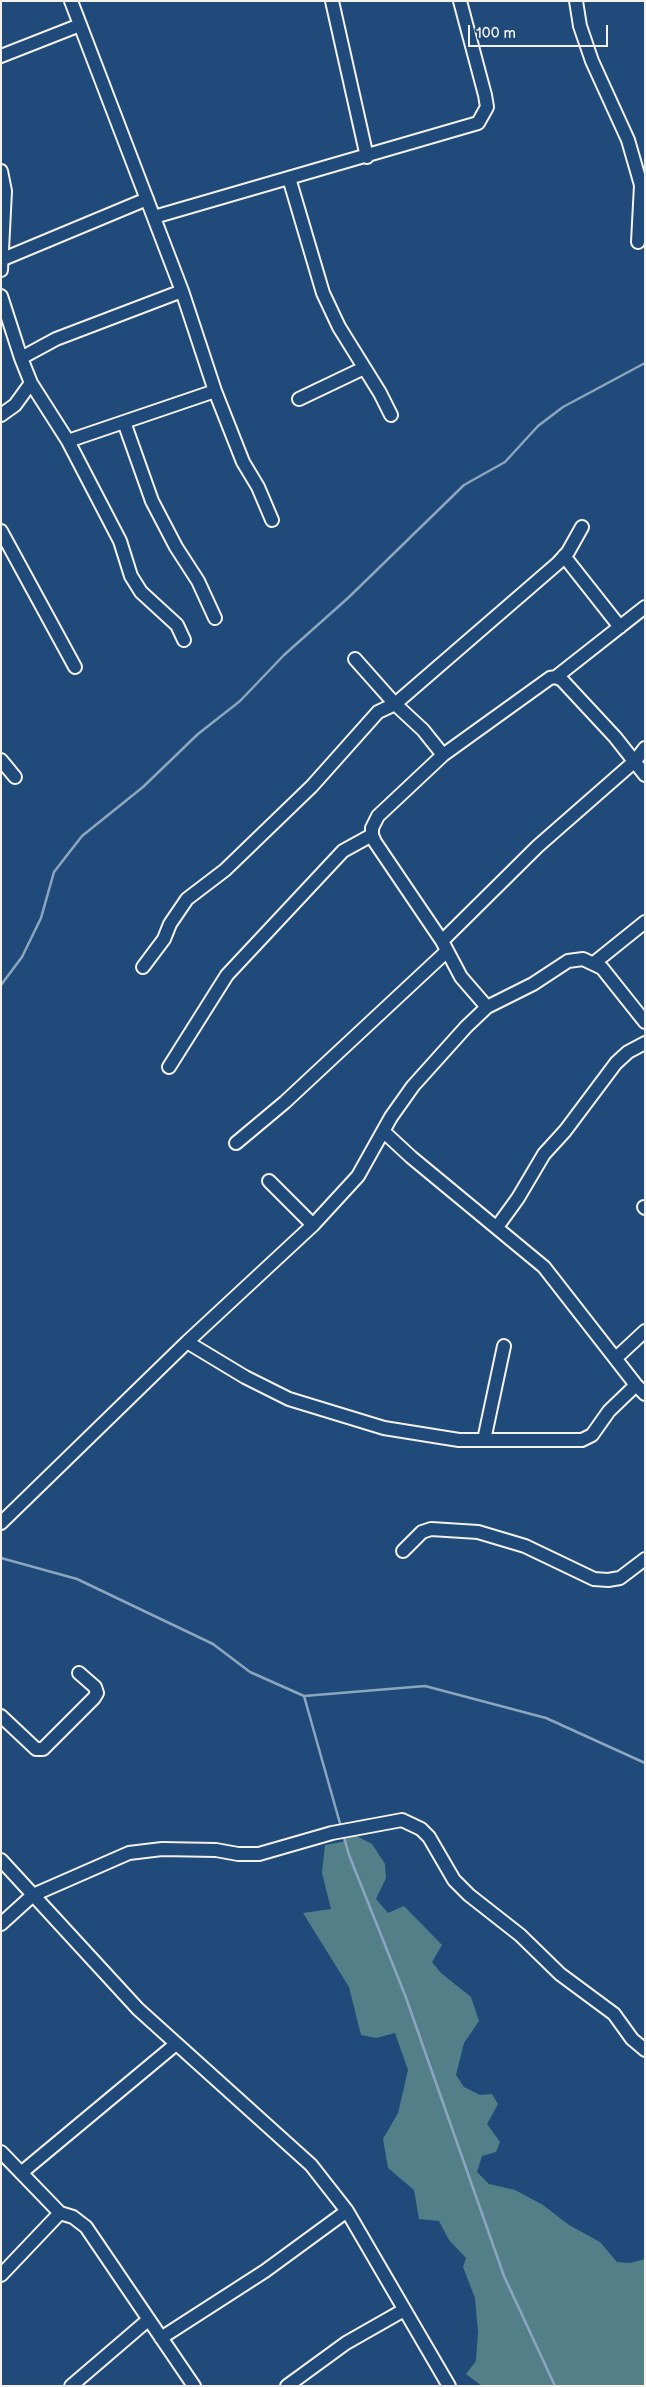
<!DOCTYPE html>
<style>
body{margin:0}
#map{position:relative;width:646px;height:2387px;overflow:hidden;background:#1f4a7a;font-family:"Balsamiq Sans",sans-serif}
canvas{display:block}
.frame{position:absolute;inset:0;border:2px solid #f4f1e8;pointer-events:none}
.scale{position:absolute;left:468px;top:25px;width:140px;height:22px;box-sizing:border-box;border:2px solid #f4f1e8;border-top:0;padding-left:6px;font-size:15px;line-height:18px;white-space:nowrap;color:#f4f1e8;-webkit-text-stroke:4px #1f4a7a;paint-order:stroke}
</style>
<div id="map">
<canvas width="646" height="2387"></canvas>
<div class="frame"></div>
<div class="scale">100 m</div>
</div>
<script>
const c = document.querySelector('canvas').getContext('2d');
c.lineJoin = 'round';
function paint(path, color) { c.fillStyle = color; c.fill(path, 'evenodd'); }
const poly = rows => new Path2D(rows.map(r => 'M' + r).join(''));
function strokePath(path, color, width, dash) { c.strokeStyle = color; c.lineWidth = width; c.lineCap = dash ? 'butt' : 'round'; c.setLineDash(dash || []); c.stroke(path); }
const green = poly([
 [353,1834,372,1844,385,1864,386,1878,376,1899,388,1913,404,1906,442,1945,432,1962,441,1973,471,1997,479,2021,464,2043,456,2075,464,2087,480,2095,492,2094,498,2104,487,2124,500,2142,496,2152,482,2156,477,2172,489,2184,515,2190,543,2205,569,2225,600,2242,617,2262,630,2263,645,2259,645,2386,482,2386,466,2374,476,2361,478,2332,475,2298,463,2267,466,2258,449,2240,439,2221,419,2219,414,2190,388,2168,383,2139,398,2113,408,2070,395,2033,376,2038,361,2035,349,1987,303,1913,331,1909,322,1873,325,1845,342,1842]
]);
const stream = poly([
 [1,985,22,957,41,918,54,872,82,836,143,787,198,734,240,701,284,655,348,598,464,485,505,462,538,426,563,407,645,363],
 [1,1558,77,1579,213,1644,250,1672,304,1696,425,1686,546,1718,645,1763],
 [304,1696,341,1827],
 [343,1834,349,1855,405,1995,504,2276,555,2386]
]);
const minor = poly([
 [71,1,182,291,215,391,243,462,258,487,272,520],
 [332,1,367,157],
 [576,1,580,26,592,61,628,140,641,185,638,242],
 [1,56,80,25],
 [1,171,5,191,1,270],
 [289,178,323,293,339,327,380,393,391,415],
 [154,217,478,123,487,107,485,95,460,1],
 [3,259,147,199],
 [1,296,21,358,31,383,68,441,120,541,131,576,141,592,177,625,184,640],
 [21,358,56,339,182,291],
 [299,399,364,368],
 [1,415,15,405,31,383],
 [124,422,152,501,176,547,198,581,215,618],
 [68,441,215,391],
 [1,531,75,667],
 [564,556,620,627],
 [355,659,395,704,558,563,568,552,582,527],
 [556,677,645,607],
 [443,755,550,678,556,677,562,680,615,737,645,775],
 [1,760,15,777],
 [442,941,538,846,635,761,645,748],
 [594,963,645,922],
 [143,967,164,939,170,924,187,899,225,870,312,786,378,712,395,704,423,730,443,755,378,816,372,828,372,835,375,842,442,941,461,977,487,1007],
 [169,1067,227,975,343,851,372,835],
 [383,1131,411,1157,544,1267,636,1385],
 [236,1143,285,1102,447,951],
 [269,1181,313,1225,358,1176,391,1117,413,1086,466,1027,487,1007,533,984,568,961,583,959,602,968,645,1022],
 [644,1207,645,1208],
 [497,1227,518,1198,544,1154,565,1131,616,1063,628,1052,645,1043],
 [187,1342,245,1377,289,1399,384,1428,459,1440,582,1440,592,1435,609,1411,636,1385,645,1394],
 [616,1358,645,1331],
 [484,1440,504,1346],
 [1,1523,187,1342,313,1225],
 [403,1551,422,1532,431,1529,478,1532,525,1546,594,1579,608,1580,620,1578,645,1559],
 [1,1716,36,1749,43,1749,94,1698,97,1693,95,1687,79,1673],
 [1,1860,138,2009,311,2165,347,2211,449,2386],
 [1,1924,33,1895,129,1853,162,1849,216,1850,238,1854,259,1854,332,1833,402,1820,421,1829,429,1837,454,1880,469,1895,520,1935,560,1974,614,2014,632,2039,645,2050],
 [1,2152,60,2213,73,2217,86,2227,194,2386],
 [21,2173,176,2044],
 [1,2275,60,2213],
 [161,2338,265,2271,347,2211],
 [71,2386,148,2320],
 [287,2386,346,2343,404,2310]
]);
paint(green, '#538088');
strokePath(stream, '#8da6bf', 2.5);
strokePath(minor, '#f4f1e8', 16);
strokePath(minor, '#1f4a7a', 12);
</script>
